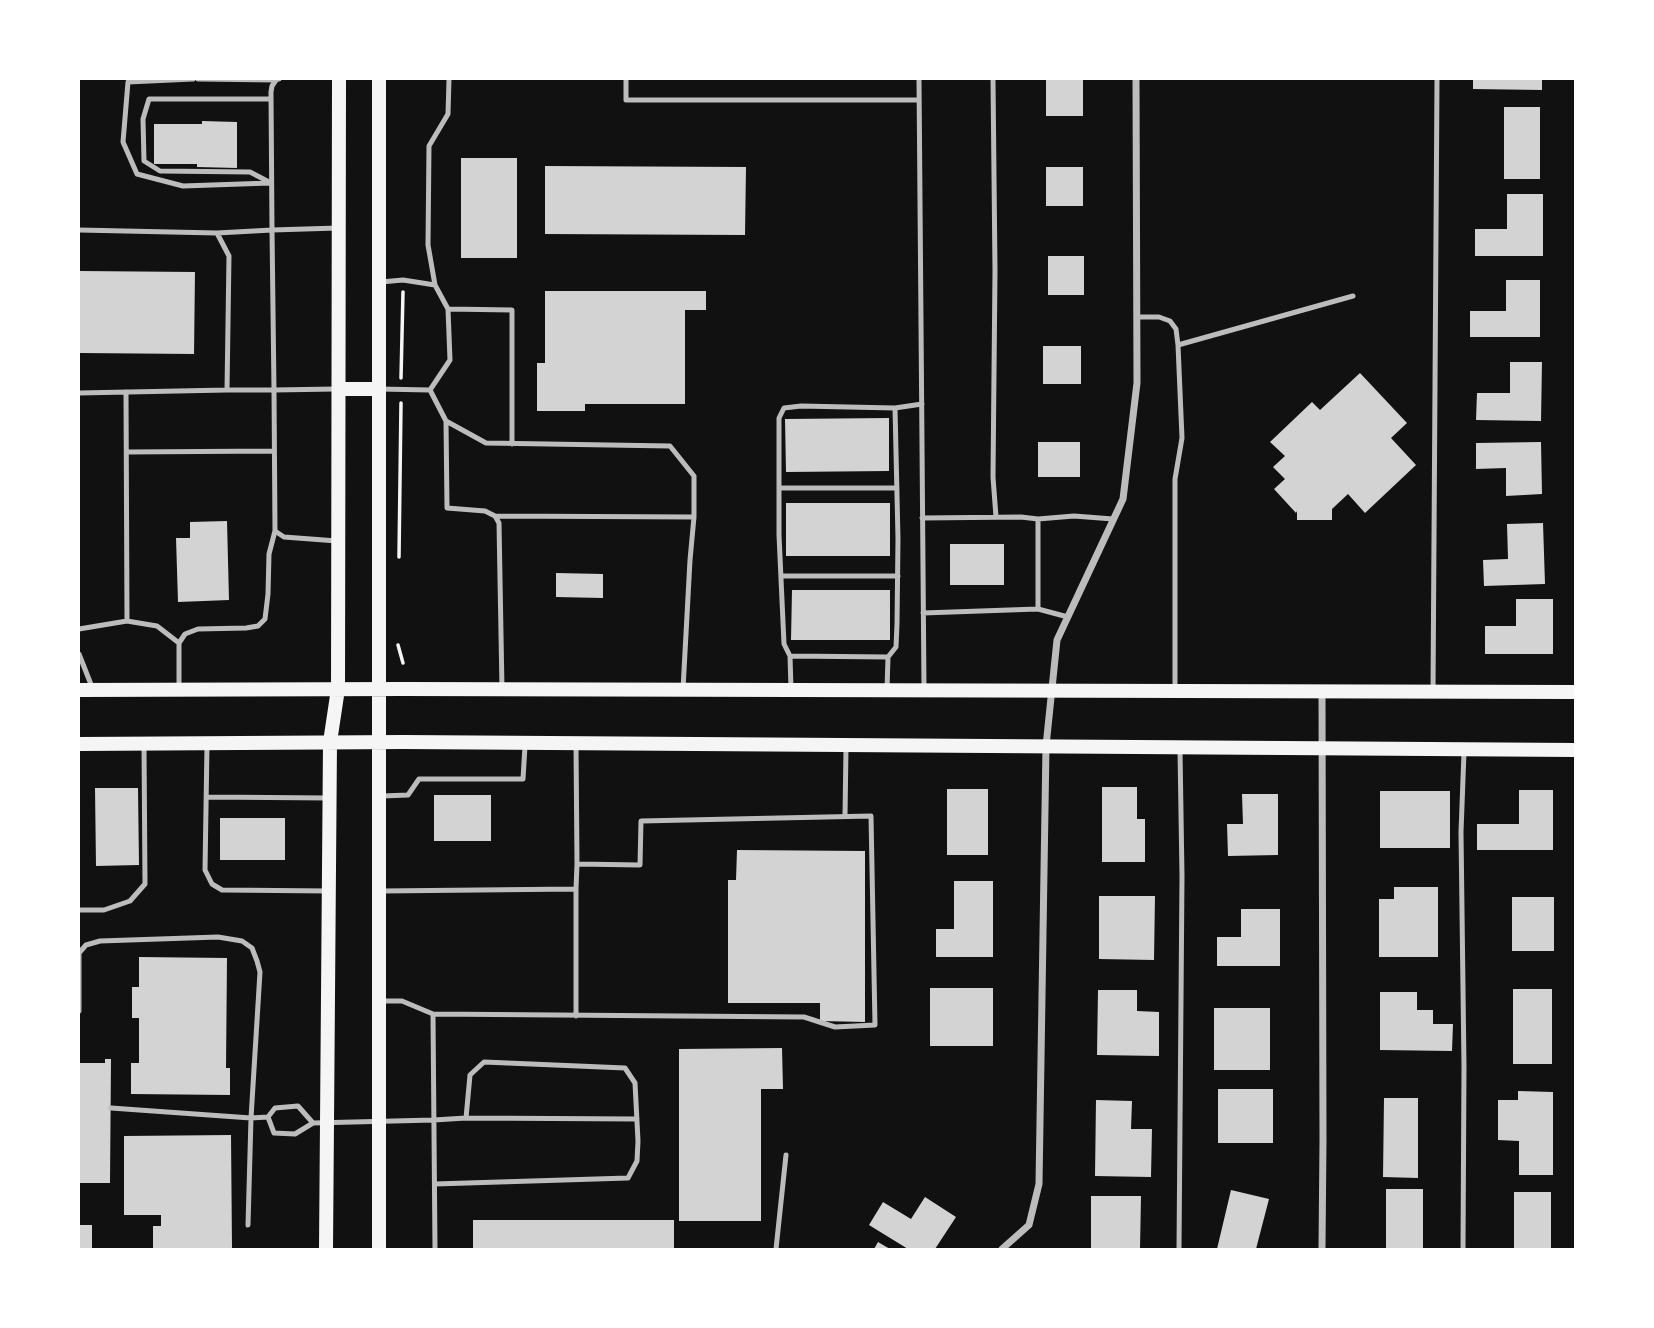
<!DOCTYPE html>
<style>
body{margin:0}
#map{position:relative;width:1654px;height:1328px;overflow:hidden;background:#111;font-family:"Fira Sans",sans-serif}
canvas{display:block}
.frame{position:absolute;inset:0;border:80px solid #fff;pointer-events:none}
</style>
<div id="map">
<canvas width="1654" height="1328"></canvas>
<div class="frame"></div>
</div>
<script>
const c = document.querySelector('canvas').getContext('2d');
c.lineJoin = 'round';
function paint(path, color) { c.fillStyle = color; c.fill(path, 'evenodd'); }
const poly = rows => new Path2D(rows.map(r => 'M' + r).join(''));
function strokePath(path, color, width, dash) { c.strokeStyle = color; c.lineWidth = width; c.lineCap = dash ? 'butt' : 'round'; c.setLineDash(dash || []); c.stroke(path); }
const building = poly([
 [1046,79,1083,79,1083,116,1046,116],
 [1473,79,1542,79,1542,90,1473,89],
 [1504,107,1540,107,1540,179,1504,179],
 [202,121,237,122,237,168,197,167,197,164,154,164,154,124,202,124],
 [461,158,517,158,517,258,461,258],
 [545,166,746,167,745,235,545,234],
 [1046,167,1083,167,1083,206,1046,206],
 [1507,194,1543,194,1543,256,1475,256,1475,229,1507,229],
 [1048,256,1084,256,1084,295,1048,295],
 [79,271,195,272,194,354,79,353],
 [1506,280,1540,280,1540,337,1470,337,1470,311,1506,311],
 [545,291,706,291,706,310,685,310,685,404,585,404,585,411,537,411,537,363,545,363],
 [1043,346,1081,346,1081,384,1043,384],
 [1510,362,1542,362,1541,421,1476,420,1477,393,1510,393],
 [1360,373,1407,423,1391,438,1416,465,1365,513,1348,494,1332,509,1332,520,1297,520,1297,511,1296,513,1274,489,1285,479,1273,467,1285,456,1270,442,1312,402,1320,410],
 [889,418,889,471,786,472,785,419],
 [1038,442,1080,442,1080,477,1038,477],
 [1541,442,1542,494,1506,496,1506,468,1476,469,1476,443],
 [786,503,890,503,890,556,786,556],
 [227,521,229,600,178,602,176,538,190,538,190,522],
 [1543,523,1545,584,1484,586,1483,560,1508,559,1507,524],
 [950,544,1004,544,1004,585,950,585],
 [556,573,603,574,603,598,556,597],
 [792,590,890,590,890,640,791,640],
 [1516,599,1553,599,1553,654,1485,654,1485,626,1516,626],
 [1102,787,1137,787,1137,819,1145,819,1145,862,1102,862],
 [95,788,138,788,139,865,96,866],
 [947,789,988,789,988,855,947,855],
 [1519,790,1553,790,1553,850,1477,850,1477,824,1519,824],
 [1380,791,1450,791,1450,848,1380,848],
 [1242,794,1278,794,1278,855,1228,856,1227,824,1243,824],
 [434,795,491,795,491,841,434,841],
 [220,818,285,818,285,860,220,860],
 [737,850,865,851,865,1022,820,1021,820,1003,728,1003,728,880,736,880],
 [954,881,993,881,993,957,936,957,936,929,954,929],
 [1394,887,1438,887,1438,957,1379,957,1379,899,1394,899],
 [1099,896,1155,896,1154,960,1099,959],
 [1512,897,1554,897,1554,951,1512,951],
 [1241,909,1280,909,1280,966,1217,966,1217,937,1241,937],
 [139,957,227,958,226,1068,230,1068,230,1095,131,1094,131,1063,139,1063,139,1018,132,1018,132,987,139,987],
 [930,988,993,988,993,1046,930,1046],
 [1513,989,1552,989,1552,1064,1513,1064],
 [1098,990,1137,990,1137,1011,1159,1012,1159,1056,1097,1055],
 [1380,992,1417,992,1417,1010,1433,1010,1433,1024,1453,1024,1452,1051,1380,1050],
 [1214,1008,1270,1008,1270,1070,1214,1070],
 [782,1048,783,1089,761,1089,761,1221,679,1221,679,1049],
 [105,1059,111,1059,110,1183,79,1183,79,1063,105,1063],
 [1218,1089,1273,1089,1273,1143,1218,1143],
 [1518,1091,1553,1092,1553,1175,1519,1175,1519,1141,1498,1140,1498,1100,1518,1100],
 [1384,1098,1418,1098,1418,1178,1383,1177],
 [1096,1100,1132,1101,1131,1129,1152,1129,1151,1177,1095,1176],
 [231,1135,232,1249,153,1249,153,1226,161,1226,161,1215,124,1215,124,1136],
 [1386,1189,1423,1189,1423,1249,1386,1249],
 [1231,1190,1269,1199,1256,1249,1217,1249],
 [1514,1192,1551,1192,1551,1249,1514,1249],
 [1091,1196,1141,1196,1140,1249,1091,1249],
 [925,1197,956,1217,935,1249,908,1249,869,1225,883,1202,911,1219],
 [473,1220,674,1220,674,1249,473,1249],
 [79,1225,92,1225,92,1249,79,1249],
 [878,1242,890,1249,874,1249]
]);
const path = poly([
 [401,378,403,292],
 [399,557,401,403],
 [398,645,403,663]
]);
const service = poly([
 [193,79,128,82,123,142,137,174,183,186,270,183],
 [198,79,276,80],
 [626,79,626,100,919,100],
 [919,79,924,688],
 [993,79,995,271,993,477,996,517],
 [271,99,149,99,143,119,144,161,160,171,250,172,271,183],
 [79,230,217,233,229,256,227,390,79,393],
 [217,233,272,230,271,92,272,86,276,80,279,79],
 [381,282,403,280,435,285,448,309,450,360,430,390],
 [435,285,428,245,429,146,448,114,449,79],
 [448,309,512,310,512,444],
 [1137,317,1159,317,1170,321,1176,329,1178,345,1182,438,1175,479,1175,688],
 [1178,345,1353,296],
 [335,389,274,390,272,230,338,228],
 [379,389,430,390,446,421,486,443,670,446,694,476,694,517,690,560,683,689],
 [227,390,274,390,275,531,284,537,337,541],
 [126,392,127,621],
 [895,408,922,404],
 [446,421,447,508,485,511,495,516,499,523,502,689],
 [127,452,274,451],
 [779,488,897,488],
 [495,516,694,517],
 [922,518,1021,517,1038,519,1038,609],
 [1038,519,1074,516,1113,519],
 [781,576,898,576],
 [923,613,1038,609,1068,617],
 [79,629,127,621,157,626,179,643],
 [79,654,92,687],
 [790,656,888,657],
 [179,687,179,643,185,634,198,629,246,628,258,626,265,619,268,594,269,554,275,531],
 [791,689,790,656,784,644,779,535,779,418,784,408,801,406,895,408,898,539,897,624,896,647,888,657,887,690],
 [1433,692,1437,79],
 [576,744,577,864],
 [207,745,205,870,212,884,222,890,329,891],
 [382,796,408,795,419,779,523,779,525,746],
 [207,797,329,798],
 [845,816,846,748],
 [576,889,576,1016],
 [382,891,576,889,577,864,640,865,641,821,871,816,875,1025,835,1027,804,1017,433,1014,435,1249],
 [79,910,104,910,130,901,145,884,144,745],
 [379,1001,402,1001,433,1014],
 [79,1011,79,953,86,945,100,941,218,937,242,941,252,948,257,961,260,972,251,1118,248,1225],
 [111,1108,251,1118,268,1117,275,1108,298,1106,313,1123],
 [268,1117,274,1133,295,1134,313,1123,434,1120,466,1118,470,1075,484,1062,625,1068,635,1083,638,1141,637,1161,628,1178,435,1184],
 [466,1118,637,1119],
 [776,1249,786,1155],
 [1179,1249,1182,876,1180,750],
 [1463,1249,1464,1067,1461,832,1464,752]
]);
const minor = poly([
 [1322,691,1323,1140,1322,1249],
 [1002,1249,1029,1225,1039,1184,1046,746,1057,640,1123,499,1137,383,1136,79]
]);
const secondary = poly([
 [339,389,379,389],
 [79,690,403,689,1575,692],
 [79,744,403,742,1575,750],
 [326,1249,330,742,338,689,339,79],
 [379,1249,379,79]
]);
paint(building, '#d3d3d3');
strokePath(path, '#f5f5f5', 3.5);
strokePath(service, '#bcbcbc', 5);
strokePath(minor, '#bcbcbc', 7);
strokePath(secondary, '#f5f5f5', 14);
</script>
